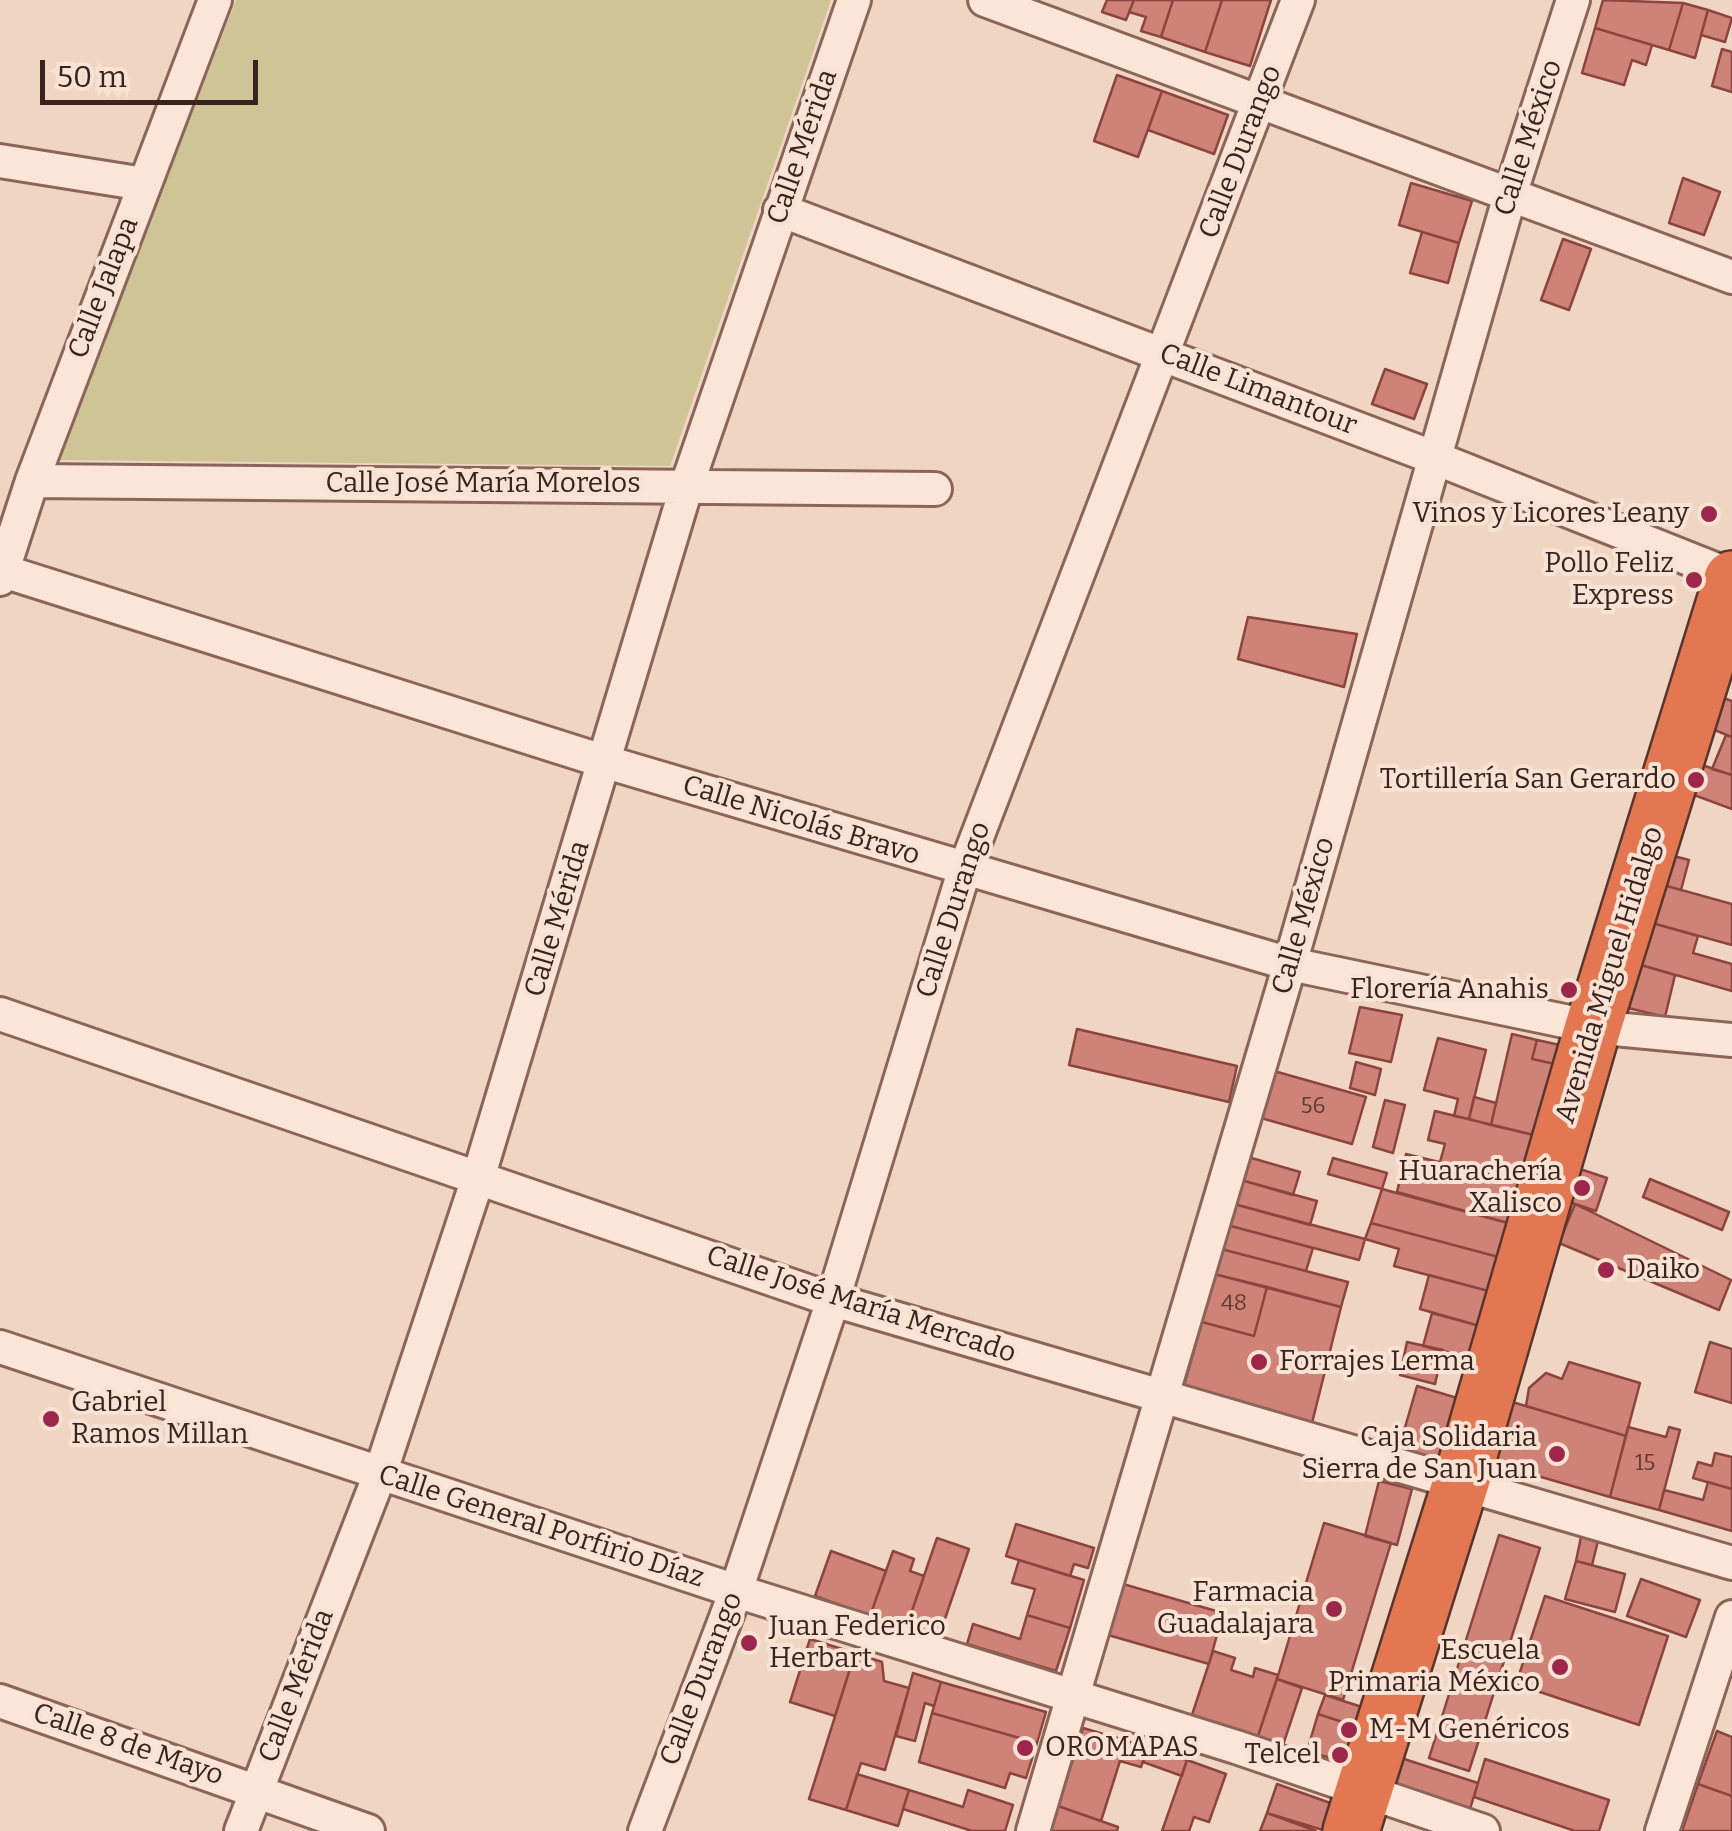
<!DOCTYPE html>
<meta charset="utf-8">
<style>
body{margin:0}
#map{position:relative;width:1732px;height:1831px;overflow:hidden;background:#f0d5c3;font-family:Bitter,serif}
canvas{display:block}
.scale{position:absolute;left:40px;top:60px;width:218px;height:45px;box-sizing:border-box;border:5px solid #3a231e;border-top:0;padding-left:12px;font-size:30px;line-height:35px;white-space:nowrap;color:#3a231e;-webkit-text-stroke:8px #f7e2d3;paint-order:stroke}
</style>
<div id="map">
<canvas width="1732" height="1831"></canvas>
<div class="scale">50 m</div>
</div>
<script>
const c = document.querySelector('canvas').getContext('2d');
c.lineJoin = 'round';
function paint(path, color) { c.fillStyle = color; c.fill(path, 'evenodd'); }
const poly = rows => new Path2D(rows.map(r => 'M' + r).join(''));
function strokePath(path, color, width, dash) { c.strokeStyle = color; c.lineWidth = width; c.lineCap = dash ? 'butt' : 'round'; c.setLineDash(dash || []); c.stroke(path); }
function label(font, color, halo, rows, align = 'center') {
  c.font = font + ' Bitter,serif'; c.lineWidth = 8; c.setLineDash([]); c.textBaseline = 'middle'; c.strokeStyle = halo; c.fillStyle = color; for (const [text, x, y, turn = 0] of rows) {
    c.save(); c.translate(x, y); c.rotate((+turn || 0) * Math.PI / 180); c.textAlign = isNaN(turn) ? turn : align; if (halo) c.strokeText(text, 0, 0); c.fillText(text, 0, 0); c.restore();
  }
}
const green = poly([
 [236,0,831,0,670,466,58,460]
]);
const building = poly([
 [1107,0,1134,0,1126,20,1102,12,1107,0],
 [1134,0,1173,0,1161,37,1141,31,1146,17,1129,12,1134,0],
 [1173,0,1222,0,1205,52,1161,37,1173,0],
 [1222,0,1271,0,1250,66,1205,52,1222,0],
 [1603,0,1683,3,1669,50,1595,28,1603,0],
 [1683,3,1708,10,1695,58,1669,50,1683,3],
 [1708,10,1732,18,1725,42,1701,35,1708,10],
 [1595,28,1652,45,1646,65,1632,60,1624,85,1582,73,1595,28],
 [1722,49,1732,52,1732,92,1712,86,1722,49],
 [1117,75,1162,91,1138,157,1094,141,1117,75],
 [1162,91,1228,115,1214,154,1148,130,1162,91],
 [1683,178,1720,192,1704,235,1669,223,1683,178],
 [1411,183,1472,201,1459,243,1399,225,1411,183],
 [1422,232,1459,243,1448,283,1410,273,1422,232],
 [1563,239,1591,249,1569,310,1541,300,1563,239],
 [1385,369,1427,384,1414,419,1372,404,1385,369],
 [1248,617,1357,634,1344,687,1238,659,1248,617],
 [1718,696,1732,701,1732,737,1707,727,1718,696],
 [1726,735,1732,737,1732,775,1712,769,1726,735],
 [1696,763,1732,775,1732,809,1686,792,1696,763],
 [1666,854,1689,860,1681,890,1656,883,1666,854],
 [1656,883,1732,904,1732,945,1645,921,1656,883],
 [1645,921,1698,936,1693,953,1732,964,1732,991,1634,963,1645,921],
 [1634,963,1675,975,1665,1017,1620,1006,1634,963],
 [1360,1007,1402,1015,1391,1062,1349,1053,1360,1007],
 [1077,1029,1237,1066,1229,1102,1069,1065,1077,1029],
 [1512,1034,1537,1040,1532,1059,1555,1064,1538,1136,1491,1125,1512,1034],
 [1438,1038,1486,1050,1469,1119,1454,1116,1458,1099,1424,1090,1438,1038],
 [1537,1040,1560,1045,1555,1064,1532,1059,1537,1040],
 [1356,1062,1381,1069,1375,1095,1350,1088,1356,1062],
 [1274,1071,1366,1097,1352,1144,1261,1118,1274,1071],
 [1474,1097,1496,1103,1491,1125,1469,1119,1474,1097],
 [1385,1100,1405,1105,1393,1153,1373,1147,1385,1100],
 [1435,1111,1538,1136,1526,1183,1440,1162,1445,1144,1428,1140,1435,1111],
 [1406,1154,1526,1183,1515,1225,1397,1192,1406,1154],
 [1248,1157,1300,1172,1293,1195,1241,1180,1248,1157],
 [1333,1158,1387,1173,1382,1189,1328,1174,1333,1158],
 [1568,1165,1607,1178,1596,1211,1557,1198,1568,1165],
 [1650,1179,1729,1212,1722,1230,1643,1197,1650,1179],
 [1241,1180,1317,1201,1310,1225,1234,1204,1241,1180],
 [1382,1189,1515,1225,1506,1259,1371,1223,1382,1189],
 [1234,1204,1365,1239,1359,1260,1227,1225,1234,1204],
 [1575,1204,1731,1280,1719,1310,1559,1243,1575,1204],
 [1371,1223,1506,1259,1496,1293,1394,1266,1399,1249,1365,1239,1371,1223],
 [1227,1225,1313,1248,1306,1271,1221,1249,1227,1225],
 [1221,1249,1348,1282,1341,1307,1214,1274,1221,1249],
 [1214,1274,1267,1287,1254,1336,1202,1322,1214,1274],
 [1429,1275,1496,1293,1487,1328,1420,1309,1429,1275],
 [1267,1287,1341,1307,1312,1423,1183,1389,1202,1322,1254,1336,1267,1287],
 [1432,1313,1487,1328,1478,1360,1423,1346,1432,1313],
 [1407,1342,1443,1350,1435,1384,1400,1375,1407,1342],
 [1710,1342,1732,1349,1732,1403,1695,1392,1710,1342],
 [1569,1362,1640,1383,1626,1436,1526,1406,1529,1388,1546,1373,1562,1379,1569,1362],
 [1417,1386,1464,1400,1446,1462,1399,1448,1417,1386],
 [1499,1398,1626,1436,1610,1497,1500,1465,1486,1442,1499,1398],
 [1628,1427,1666,1437,1669,1427,1680,1430,1659,1510,1610,1497,1628,1427],
 [1715,1453,1732,1457,1732,1489,1693,1478,1698,1462,1712,1466,1715,1453],
 [1379,1481,1412,1489,1397,1545,1365,1536,1379,1481],
 [1708,1482,1732,1489,1732,1531,1659,1510,1664,1490,1703,1500,1708,1482],
 [1324,1523,1391,1543,1343,1700,1277,1679,1324,1523],
 [1016,1524,1094,1548,1088,1568,1074,1564,1070,1576,1006,1556,1016,1524],
 [1499,1535,1540,1548,1469,1771,1429,1758,1499,1535],
 [1581,1537,1598,1541,1592,1565,1576,1561,1581,1537],
 [937,1538,969,1549,938,1639,906,1628,937,1538],
 [831,1551,886,1571,870,1616,815,1596,831,1551],
 [893,1551,914,1559,910,1571,924,1576,906,1628,870,1616,893,1551],
 [1019,1560,1084,1580,1070,1628,1027,1615,1035,1589,1012,1583,1019,1560],
 [1576,1561,1625,1574,1615,1612,1565,1599,1576,1561],
 [1641,1579,1700,1600,1686,1637,1627,1616,1641,1579],
 [1123,1584,1223,1613,1209,1664,1108,1635,1123,1584],
 [1545,1596,1668,1636,1639,1725,1516,1684,1545,1596],
 [1027,1615,1070,1628,1056,1671,967,1644,973,1624,1020,1639,1027,1615],
 [810,1639,855,1653,835,1716,790,1702,810,1639],
 [1213,1651,1235,1658,1231,1670,1253,1677,1255,1668,1278,1675,1258,1736,1192,1715,1213,1651],
 [855,1653,882,1662,884,1681,909,1688,885,1770,861,1763,846,1810,809,1799,855,1653],
 [913,1673,941,1682,934,1706,925,1703,915,1741,896,1736,913,1673],
 [1277,1679,1302,1688,1283,1745,1258,1736,1277,1679],
 [941,1682,1046,1712,1037,1743,932,1713,941,1682],
 [1325,1695,1368,1709,1361,1728,1318,1714,1325,1695],
 [932,1713,1037,1743,1026,1778,1010,1773,1005,1788,919,1762,932,1713],
 [1318,1714,1361,1728,1350,1764,1307,1751,1318,1714],
 [1083,1728,1148,1747,1141,1767,1120,1761,1101,1821,1058,1806,1083,1728],
 [1717,1731,1732,1737,1732,1796,1698,1784,1717,1731],
 [1148,1747,1187,1760,1182,1776,1143,1762,1148,1747],
 [1398,1757,1478,1783,1470,1809,1390,1782,1398,1757],
 [1485,1759,1609,1800,1599,1831,1575,1831,1474,1797,1485,1759],
 [1187,1760,1226,1774,1209,1822,1194,1817,1189,1831,1162,1831,1187,1760],
 [857,1774,909,1790,898,1826,846,1810,857,1774],
 [1277,1784,1336,1805,1326,1831,1267,1813,1277,1784],
 [1698,1784,1732,1796,1732,1831,1682,1831,1698,1784],
 [909,1790,963,1807,968,1790,1013,1805,1005,1831,972,1831,903,1809,909,1790],
 [1058,1806,1118,1827,1117,1831,1049,1831,1058,1806],
 [1267,1813,1316,1831,1260,1831,1267,1813]
]);
const street = poly([
 [985,0,1732,277],
 [0,161,144,184],
 [780,210,1435,458,1732,576],
 [32,481,935,489],
 [0,570,606,762,1290,964,1593,1027,1732,1040],
 [0,579,32,481,215,0],
 [0,1014,833,1300,1732,1563],
 [0,1347,736,1591,1236,1747,1483,1831],
 [0,1701,368,1831],
 [241,1831,380,1474,479,1175,687,485,854,0],
 [645,1831,736,1591,833,1300,964,871,1298,0],
 [1033,1831,1290,964,1510,195,1573,0],
 [1662,1831,1732,1617]
]);
const highway = poly([
 [1351,1831,1461,1482,1593,1027,1732,579]
]);
const markers = [
 [1709,514,10,"#9c274b"],
 [1694,580,10,"#9c274b"],
 [1696,780,10,"#9c274b"],
 [1569,990,10,"#9c274b"],
 [1582,1188,10,"#9c274b"],
 [1606,1270,10,"#9c274b"],
 [1259,1362,10,"#9c274b"],
 [51,1419,10,"#9c274b"],
 [1557,1454,10,"#9c274b"],
 [1334,1609,10,"#9c274b"],
 [749,1643,10,"#9c274b"],
 [1560,1667,10,"#9c274b"],
 [1349,1730,10,"#9c274b"],
 [1025,1748,10,"#9c274b"],
 [1340,1755,10,"#9c274b"]
];
const numberNames = [
 ["56",1313,1107],
 ["48",1234,1304],
 ["15",1645,1464]
];
const streetNames = [
 ["Calle México",1529,138,-72],
 ["Calle Mérida",803,147,-71],
 ["Calle Durango",1241,152,-69],
 ["Calle Jalapa",104,288,-69],
 ["Calle Limantour",1258,390,21],
 ["Calle José María Morelos",483,484],
 ["Calle Nicolás Bravo",801,821,17],
 ["Calle Durango",954,910,-72],
 ["Calle México",1304,916,-74],
 ["Calle Mérida",558,919,-73],
 ["Avenida Miguel Hidalgo",1610,975,-73],
 ["Calle José María Mercado",861,1305,18],
 ["Calle General Porfirio Díaz",541,1527,18],
 ["Calle Durango",702,1679,-69],
 ["Calle Mérida",297,1686,-69],
 ["Calle 8 de Mayo",128,1745,19]
];
const poiNames = [
 ["Vinos y Licores Leany",1689,514],
 ["Pollo Feliz",1674,564],
 ["Express",1674,596],
 ["Tortillería San Gerardo",1676,780],
 ["Florería Anahis",1549,990],
 ["Huarachería",1562,1172],
 ["Xalisco",1562,1204],
 ["Daiko",1626,1270,"left"],
 ["Forrajes Lerma",1279,1362,"left"],
 ["Gabriel",71,1403,"left"],
 ["Ramos Millan",71,1435,"left"],
 ["Caja Solidaria",1537,1438],
 ["Sierra de San Juan",1537,1470],
 ["Farmacia",1314,1593],
 ["Guadalajara",1314,1625],
 ["Juan Federico",769,1627,"left"],
 ["Herbart",769,1659,"left"],
 ["Escuela",1540,1651],
 ["Primaria México",1540,1683],
 ["M-M Genéricos",1369,1730,"left"],
 ["OROMAPAS",1045,1748,"left"],
 ["Telcel",1320,1755]
];
paint(green, '#cec496');
paint(building, '#cf8277');
strokePath(building, '#8b453e', 2.5);
strokePath(street, '#8b6559', 38);
strokePath(highway, '#58352d', 60);
strokePath(street, '#fae5d7', 32);
strokePath(highway, '#e27751', 55);
for (const [x, y, r, color] of markers) { const dot = new Path2D(); dot.arc(x, y, r, 0, 2 * Math.PI); c.fillStyle = color; c.fill(dot); strokePath(dot, '#f7e2d3', 4); }
label('22px', '#5f3b34', null, numberNames);
label('28px', '#3a231e', '#f7e2d3', streetNames);
label('28px', '#3a231e', '#f7e2d3', poiNames, 'right');
</script>
